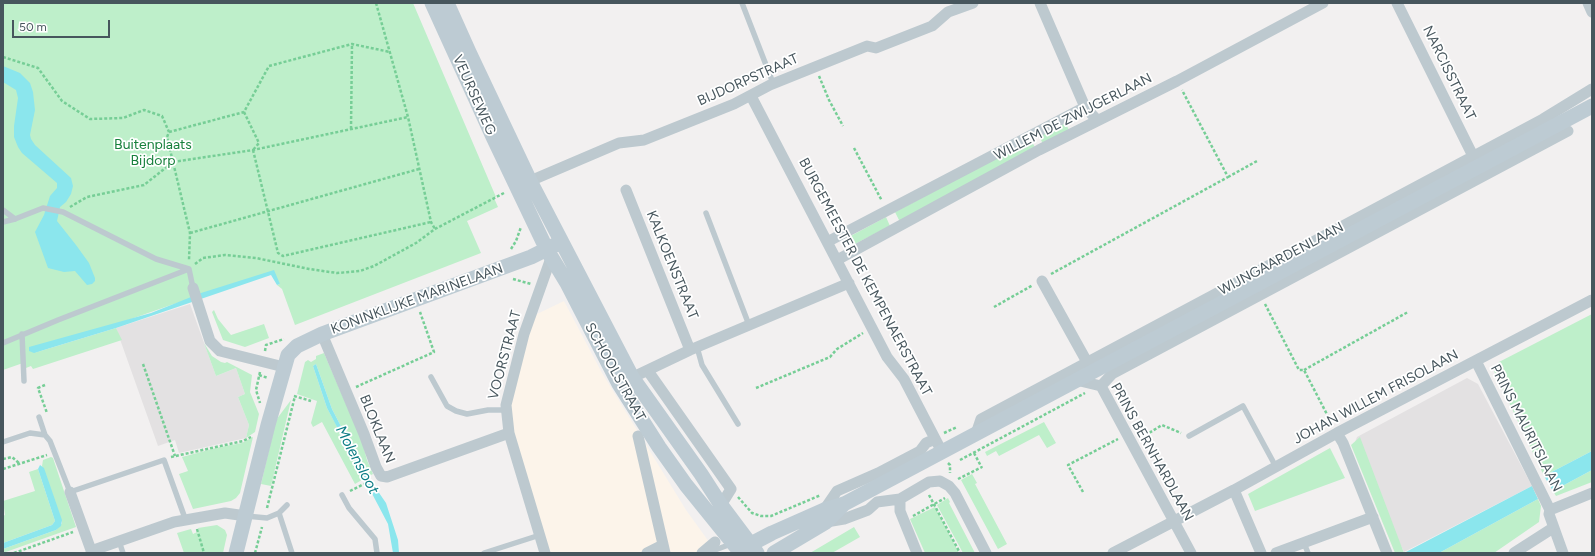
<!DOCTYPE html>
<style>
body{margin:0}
#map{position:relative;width:1595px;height:556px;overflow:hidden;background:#f2f0f0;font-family:Figtree,sans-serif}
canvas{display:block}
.frame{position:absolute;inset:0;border:4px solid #47565d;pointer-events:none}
.scale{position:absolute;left:12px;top:20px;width:98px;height:18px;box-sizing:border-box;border:2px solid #47565d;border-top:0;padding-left:5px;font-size:12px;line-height:14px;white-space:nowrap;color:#47565d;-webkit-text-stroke:3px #fff;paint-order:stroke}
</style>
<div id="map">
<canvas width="1595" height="556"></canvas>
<div class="frame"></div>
<div class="scale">50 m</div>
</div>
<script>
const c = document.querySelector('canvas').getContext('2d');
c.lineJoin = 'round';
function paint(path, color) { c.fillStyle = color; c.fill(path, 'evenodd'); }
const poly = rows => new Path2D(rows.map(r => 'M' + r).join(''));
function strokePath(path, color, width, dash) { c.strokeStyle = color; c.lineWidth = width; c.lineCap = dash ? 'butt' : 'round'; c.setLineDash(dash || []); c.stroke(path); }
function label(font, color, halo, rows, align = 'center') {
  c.font = font + ' Figtree,sans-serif'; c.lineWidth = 3.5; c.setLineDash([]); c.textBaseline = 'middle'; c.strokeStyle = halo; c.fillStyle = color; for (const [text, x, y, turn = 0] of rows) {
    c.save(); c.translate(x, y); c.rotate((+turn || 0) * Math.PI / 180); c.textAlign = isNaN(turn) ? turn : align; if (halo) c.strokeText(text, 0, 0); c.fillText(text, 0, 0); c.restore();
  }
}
const commercial = poly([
 [564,301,602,373,656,461,686,510,717,553,541,553,507,442,509,402,525,340,537,314]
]);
const education = poly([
 [190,304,216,376,236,368,245,394,238,397,249,425,246,438,179,453,175,440,158,446,116,328],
 [1467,378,1478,384,1532,486,1404,552,1353,447,1357,437]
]);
const green = poly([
 [3,3,413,3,496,197,494,198,498,207,467,221,481,253,295,325,282,289,277,285,280,284,272,273,171,305,34,353,116,328,122,340,33,369,31,366,26,368,23,363,3,370],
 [1065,122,1069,130,1043,144,1039,136],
 [1031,140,1036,149,900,222,895,212],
 [886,217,890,226,849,247,845,239],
 [214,310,218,319,231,335,264,324,269,338,245,347,223,340,212,312],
 [1592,314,1592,451,1544,476,1494,371,1499,362],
 [204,343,212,356,221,362,225,363,227,362,252,375,250,392,259,414,255,432,246,438,249,425,238,397,245,394,236,368,216,376],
 [324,353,362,441,367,460,373,474,369,476,347,438,332,409,316,364,313,366,327,408,365,478,355,484,322,422,313,427,311,423,317,401,297,394,305,362,308,360,311,362,316,359,316,356],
 [291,400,271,486,261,484,276,420],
 [1044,422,1056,443,1047,448,1039,435,999,456,996,451,987,456,985,452],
 [253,437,240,493,236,498,231,501,193,509,179,474,188,471,182,457,220,447,242,443],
 [1360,437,1404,553,1395,553,1351,445],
 [1330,448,1345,478,1255,511,1248,494],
 [51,457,53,458,76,527,3,553,3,549,56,530,62,523,42,466,43,460],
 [38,469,55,521,52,525,3,543,3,516,5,515,3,501,35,491,29,472],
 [1592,470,1592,482,1556,496,1553,491],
 [972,474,977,483,975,484,1007,544,998,549,961,480],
 [948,498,950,502,949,503,975,553,963,553,937,505],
 [1538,499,1541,506,1539,522,1494,553,1439,553],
 [935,507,959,553,925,553,910,519],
 [217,525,225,530,227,535,223,553,184,553,177,533,191,529,193,534,199,531,198,528],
 [854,527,860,537,832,553,810,553]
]);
const water = poly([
 [3,66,20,73,30,83,33,92,35,110,30,135,31,139,35,145,71,178,73,186,71,194,66,202,60,207,57,221,76,245,89,263,95,278,95,281,92,284,87,285,75,271,64,272,48,268,35,232,44,215,50,196,57,188,57,183,22,153,18,147,14,137,14,126,18,98,16,90,3,82],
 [274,270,280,284,277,285,271,275,116,328,34,353,29,351,29,347,151,313,201,293],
 [316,364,332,409,347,438,373,484,386,503,398,540,399,553,393,553,388,524,327,408,313,366],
 [1592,451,1592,470,1553,491,1544,476],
 [40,465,44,468,62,520,61,526,56,530,3,549,3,543,52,525,55,521,38,469],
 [1532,486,1538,499,1439,553,1404,553]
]);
const path = poly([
 [376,3,408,117,431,222,435,229],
 [3,57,38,68,62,101,90,119,123,118,144,110,162,116,169,132,167,137,190,233,189,260],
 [819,76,829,100,843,126],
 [244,112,259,143,253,150],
 [351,129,352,44],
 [169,132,244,112,269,66,352,44,390,52],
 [854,148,882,201],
 [253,150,278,253,283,256,431,222],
 [1228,177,1257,161],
 [70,207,87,197,144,185,173,162,253,150,408,117],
 [190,233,419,169],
 [511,249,516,241,521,227],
 [195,264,203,258,225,255,256,258,309,269,337,273,360,271,374,266,416,243,435,229,504,193],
 [1051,274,1228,177,1182,90],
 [513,279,531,284],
 [1265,304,1299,370,1304,370,1332,424],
 [994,307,1033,285],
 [265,351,266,345,284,339],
 [143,364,175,456],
 [1304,370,1408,312],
 [260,372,256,390,260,403],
 [259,375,268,378],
 [45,385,38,388,47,413],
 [356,387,434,352,420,312],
 [756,388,830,357,837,349,863,333],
 [294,396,311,401],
 [944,433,957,427],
 [1141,438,1162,425,1181,433],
 [974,453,982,468],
 [171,457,243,441,251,437],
 [3,459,12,457,20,464],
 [960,460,1085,393],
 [948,463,950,465,950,473],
 [3,469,47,455],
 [958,479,982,467],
 [350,491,372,480],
 [1083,492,1068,465,1118,439],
 [929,495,960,553],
 [738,497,752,513,761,516,771,516,821,495],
 [267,508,295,396],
 [913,516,945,498],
 [197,529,204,553],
 [14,553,73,532],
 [255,553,262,527],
 [1591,553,1592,553]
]);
const lane = poly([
 [742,3,773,83],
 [3,210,15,219],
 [706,213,749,325],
 [3,222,15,219,43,208,63,212,156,259,189,269,193,288],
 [22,334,24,381],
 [3,343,58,320,189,269],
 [697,347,702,365,738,424],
 [431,377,447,406,456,411,467,414,488,410,506,410],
 [39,417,45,435],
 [1189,436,1243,406,1276,467],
 [3,442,30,433,45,435,50,441,70,492,164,460,186,521],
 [342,495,349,508,375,539,377,553],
 [279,513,292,553],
 [246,516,267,518,279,513,287,505],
 [119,541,123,553],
 [1304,543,1308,553],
 [484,553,540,535],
 [707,553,731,544]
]);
const street = poly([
 [1040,3,1085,107,1097,120],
 [1397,3,1473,156],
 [1588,3,1592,12],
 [751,96,887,357,904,379,942,452],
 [530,181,619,143,644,140,734,104,770,85,867,46,876,48,932,26,948,12,973,3],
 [626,190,690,350],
 [827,242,1085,107],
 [837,260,1039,150,1177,81,1323,3],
 [1042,281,1087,362],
 [193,288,210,341,220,351,284,367],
 [322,334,364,434,376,467,381,476,387,477,509,433],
 [1476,361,1550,510,1549,514,1563,553],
 [648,371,731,489,721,505],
 [627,380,690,350,849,283],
 [1076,380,1101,386,1191,553],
 [1101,386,1112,374,1568,131],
 [1337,433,1343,443,1387,553],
 [976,434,981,419,1543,119,1592,89],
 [638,436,665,553],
 [1234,490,1261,553],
 [70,492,92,553],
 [900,499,900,511,917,553],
 [824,510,837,491,878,473,920,451,926,443,935,439],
 [1550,510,1592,493],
 [826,522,844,519,868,510,877,502,900,499,929,482,940,481,949,486,955,493,986,553],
 [91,551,174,522,225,513,246,516],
 [545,553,509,433,506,405,524,334,551,258],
 [647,553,663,545],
 [702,553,715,542],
 [1113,553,1234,490,1337,433,1592,300],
 [1276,553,1373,517],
 [1514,553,1553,528]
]);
const secondary = poly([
 [432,3,493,137,547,250,567,283,619,384,659,447,686,485,741,553],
 [447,3,469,52,530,181,632,377,701,474,721,505,757,553],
 [740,552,751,544,772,533,824,510,844,504,1592,106],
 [236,553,268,425,288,355,297,346,322,334,531,257,555,245],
 [774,553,826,522,843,505]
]);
const streetNames = [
 ["NARCISSTRAAT",1449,73,64],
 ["BIJDORPSTRAAT",748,80,-24],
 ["VEURSEWEG",474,95,66],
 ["WILLEM DE ZWIJGERLAAN",1073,117,-27],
 ["WIJNGAARDENLAAN",1281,259,-28],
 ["KALKOENSTRAAT",672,265,68],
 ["BURGEMEESTER DE KEMPENAERSTRAAT",865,277,62],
 ["KONINKLIJKE MARINELAAN",417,299,-20],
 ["VOORSTRAAT",505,355,-75],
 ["SCHOOLSTRAAT",615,372,61],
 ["JOHAN WILLEM FRISOLAAN",1376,397,-28],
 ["PRINS MAURITSLAAN",1526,428,63],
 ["BLOKLAAN",377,429,68],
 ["PRINS BERNHARDLAAN",1152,452,61]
];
const parkNames = [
 ["Buitenplaats",153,145],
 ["Bijdorp",153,161]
];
const waterNames = [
 ["Molensloot",357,460,62]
];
paint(commercial, '#fcf4ea');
paint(education, '#e3e1e2');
paint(green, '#beefca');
paint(water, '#8be6ed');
strokePath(path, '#76ce96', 2.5, [3, 2]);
strokePath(lane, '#bdc9cf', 5.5);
strokePath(street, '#bdc9cf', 11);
strokePath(secondary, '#bdcbd3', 15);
label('14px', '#47565d', '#fff', streetNames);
label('14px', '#17803c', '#fff', parkNames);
label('italic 15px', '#0d7d85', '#fff', waterNames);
</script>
